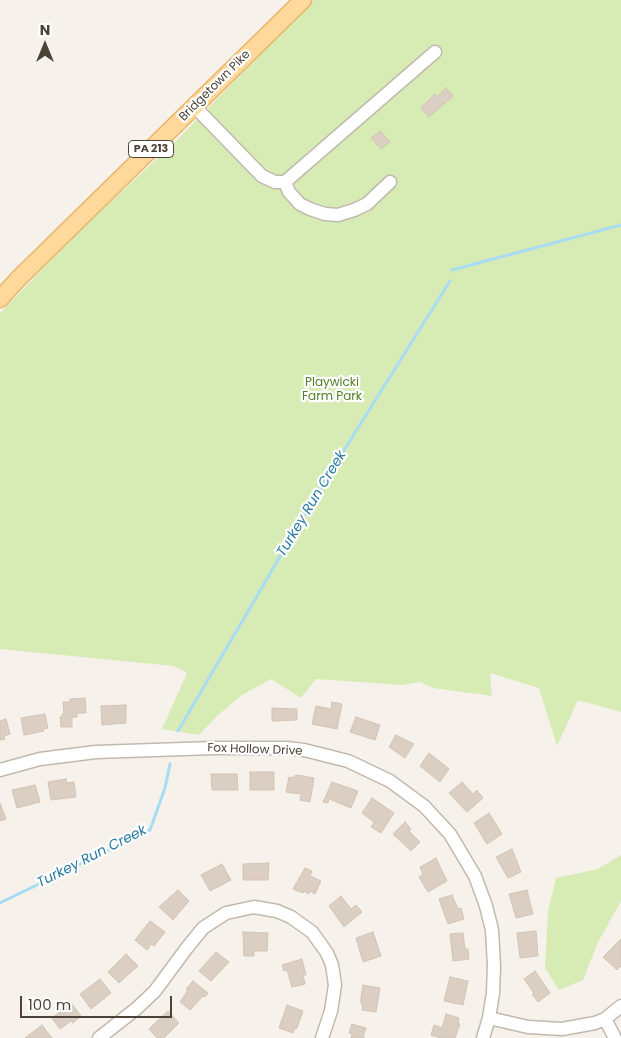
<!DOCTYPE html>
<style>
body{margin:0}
#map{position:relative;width:621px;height:1038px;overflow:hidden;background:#f6f2eb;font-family:Poppins,sans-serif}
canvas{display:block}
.north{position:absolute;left:20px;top:20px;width:50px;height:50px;-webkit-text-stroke:4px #fff;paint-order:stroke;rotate:0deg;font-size:14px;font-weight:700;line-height:20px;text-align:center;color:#4b4238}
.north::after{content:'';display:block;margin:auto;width:18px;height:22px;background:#4b4238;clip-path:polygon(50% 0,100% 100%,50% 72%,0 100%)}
.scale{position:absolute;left:20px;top:996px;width:152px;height:22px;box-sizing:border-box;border:2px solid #4b4238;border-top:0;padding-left:6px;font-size:15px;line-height:18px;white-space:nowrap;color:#4b4238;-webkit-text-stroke:4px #fff;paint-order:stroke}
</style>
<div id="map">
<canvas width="621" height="1038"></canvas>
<div class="north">N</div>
<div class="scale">100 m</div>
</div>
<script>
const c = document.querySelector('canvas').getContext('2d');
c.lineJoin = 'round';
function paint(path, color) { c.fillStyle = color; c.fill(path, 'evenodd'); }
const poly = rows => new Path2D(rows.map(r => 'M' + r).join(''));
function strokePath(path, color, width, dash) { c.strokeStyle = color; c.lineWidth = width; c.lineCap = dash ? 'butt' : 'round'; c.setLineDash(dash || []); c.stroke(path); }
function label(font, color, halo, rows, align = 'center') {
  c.font = font + ' Poppins,sans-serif'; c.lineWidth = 4.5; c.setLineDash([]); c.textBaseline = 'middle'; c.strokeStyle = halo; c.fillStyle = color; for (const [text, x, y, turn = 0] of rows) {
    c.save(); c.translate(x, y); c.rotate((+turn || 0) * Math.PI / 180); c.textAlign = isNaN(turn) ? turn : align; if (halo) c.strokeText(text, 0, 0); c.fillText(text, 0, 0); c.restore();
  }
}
const green = poly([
 [313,0,621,0,621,712,578,700,557,746,539,688,490,673,492,696,433,688,420,682,402,685,316,679,301,698,271,679,242,695,217,716,199,735,162,729,187,673,174,666,0,649,0,313,85,225,171,146],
 [621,855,621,901,598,942,583,980,559,990,545,968,548,911,556,878,598,869]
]);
const stream = poly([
 [452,270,621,225],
 [178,731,319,490,450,281],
 [0,903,150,830,165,788,170,764]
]);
const building = poly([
 [446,88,453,96,429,117,421,108,435,94,437,97,446,88],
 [380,131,390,142,381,149,371,138,380,131],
 [85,698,86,713,77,713,77,717,72,717,72,727,61,727,60,717,62,717,62,714,64,714,63,702,70,702,70,699,85,698],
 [332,702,342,704,337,729,312,724,316,706,331,709,332,702],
 [126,705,126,723,102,725,101,706,126,705],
 [272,708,297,709,297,720,272,721,272,708],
 [45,714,48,728,43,729,44,731,24,735,21,718,45,714],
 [356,717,380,725,375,740,350,732,356,717],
 [6,719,10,734,4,736,5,739,0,740,0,721,6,719],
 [396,735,414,744,405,758,389,747,396,735],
 [429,753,449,769,440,782,420,766,429,753],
 [250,772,274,772,274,790,250,790,250,772],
 [211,774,237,774,238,790,212,790,211,774],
 [298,775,314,778,310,802,300,800,301,794,286,792,289,777,294,778,294,776,298,775],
 [66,779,67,783,74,782,76,797,51,800,48,782,66,779],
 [332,782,358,791,351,808,329,799,328,803,323,802,332,782],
 [462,782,473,794,477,790,483,798,467,812,449,793,462,782],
 [35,785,40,802,17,808,12,790,35,785],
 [372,798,394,813,381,833,371,827,374,822,362,813,372,798],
 [0,803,6,819,0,821,0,803],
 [489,813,502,834,487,844,474,823,489,813],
 [405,822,411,829,409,831,420,842,411,851,393,834,405,822],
 [512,849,521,872,508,878,496,857,512,849],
 [436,858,447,881,428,892,419,877,423,874,420,867,436,858],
 [269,863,268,880,243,880,243,864,269,863],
 [222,864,231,880,210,891,201,875,222,864],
 [305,868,312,871,310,876,321,881,315,894,310,891,309,894,304,891,303,893,293,889,305,868],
 [178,890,189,901,173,920,159,907,178,890],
 [527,890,533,914,516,918,509,894,527,890],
 [452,895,458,909,461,908,464,919,448,924,439,899,452,895],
 [341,896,351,909,356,905,362,912,344,927,329,906,341,896],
 [150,921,165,932,154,946,151,944,147,950,135,940,150,921],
 [536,931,538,956,520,958,517,933,536,931],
 [243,932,268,933,267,951,254,951,254,956,244,956,243,932],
 [373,932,381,956,363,962,356,938,373,932],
 [463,933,465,949,468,949,469,959,453,961,450,934,463,933],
 [621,939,621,966,617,970,603,957,621,939],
 [216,952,229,962,211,981,199,971,216,952],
 [126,954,138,966,119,983,108,972,126,954],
 [302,959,306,975,303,975,305,984,292,987,287,970,284,971,282,965,302,959],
 [535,971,550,993,538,1002,532,994,534,993,524,979,535,971],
 [450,977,468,981,463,1005,444,1001,450,977],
 [100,979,111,993,91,1009,80,994,100,979],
 [193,981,208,993,205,997,203,996,190,1010,180,1002,188,990,186,989,193,981],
 [363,985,380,988,376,1012,362,1010,363,1005,361,1004,361,998,363,985],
 [69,1000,81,1016,73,1023,71,1021,60,1029,52,1018,66,1007,64,1003,69,1000],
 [287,1005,303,1011,297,1028,295,1028,293,1033,279,1028,287,1005],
 [168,1011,179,1023,164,1038,157,1038,149,1029,168,1011],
 [446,1014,459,1018,458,1023,460,1024,455,1038,441,1038,431,1035,434,1025,442,1028,446,1014],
 [352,1024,366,1028,363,1037,365,1038,351,1038,352,1034,349,1033,352,1024],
 [42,1025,52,1038,25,1038,42,1025]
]);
const minor = poly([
 [195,107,262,176,275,182,285,182,435,52],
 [285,182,289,192,300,204,310,209,325,214,338,215,354,210,367,204,390,182],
 [0,770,40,759,96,752,213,748,287,748,304,750,348,761,390,781,424,806,450,834,475,876,486,906,492,930,494,966,493,993,489,1018,483,1038],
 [489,1018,528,1027,562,1029,595,1023,605,1019,621,1006],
 [605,1019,615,1038],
 [99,1038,136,1009,155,991,186,949,203,928,226,913,254,907,277,911,291,917,312,932,327,953,332,965,335,985,331,1011,322,1038]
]);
const major = poly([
 [0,299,18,279,303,0]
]);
const shields = [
 [151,149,45]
];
const shieldNames = [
 ["PA 213",151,149]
];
const streetNames = [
 ["Bridgetown Pike",215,86,-45],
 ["Fox Hollow Drive",255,750,2]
];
const parkNames = [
 ["Playwicki",332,383],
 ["Farm Park",332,397]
];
const waterNames = [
 ["Turkey Run Creek",312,504,-59],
 ["Turkey Run Creek",92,857,-27]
];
paint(green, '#d7ebb4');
strokePath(stream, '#a7dcf3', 3);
paint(building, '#dbcfc3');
strokePath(building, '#d3c3b3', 1);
strokePath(minor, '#c2b9ad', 15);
strokePath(major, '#e8b468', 19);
strokePath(minor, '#fff', 12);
strokePath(major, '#ffd99b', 16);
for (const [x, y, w] of shields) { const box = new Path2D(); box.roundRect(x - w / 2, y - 8.5, w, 17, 4); c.fillStyle = '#fff'; c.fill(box); strokePath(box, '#4b4238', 1); }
label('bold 11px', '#4b4238', null, shieldNames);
label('12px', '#4b4238', '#fff', streetNames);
label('12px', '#528029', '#fff', parkNames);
label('italic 14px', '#297ba2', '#fff', waterNames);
</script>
